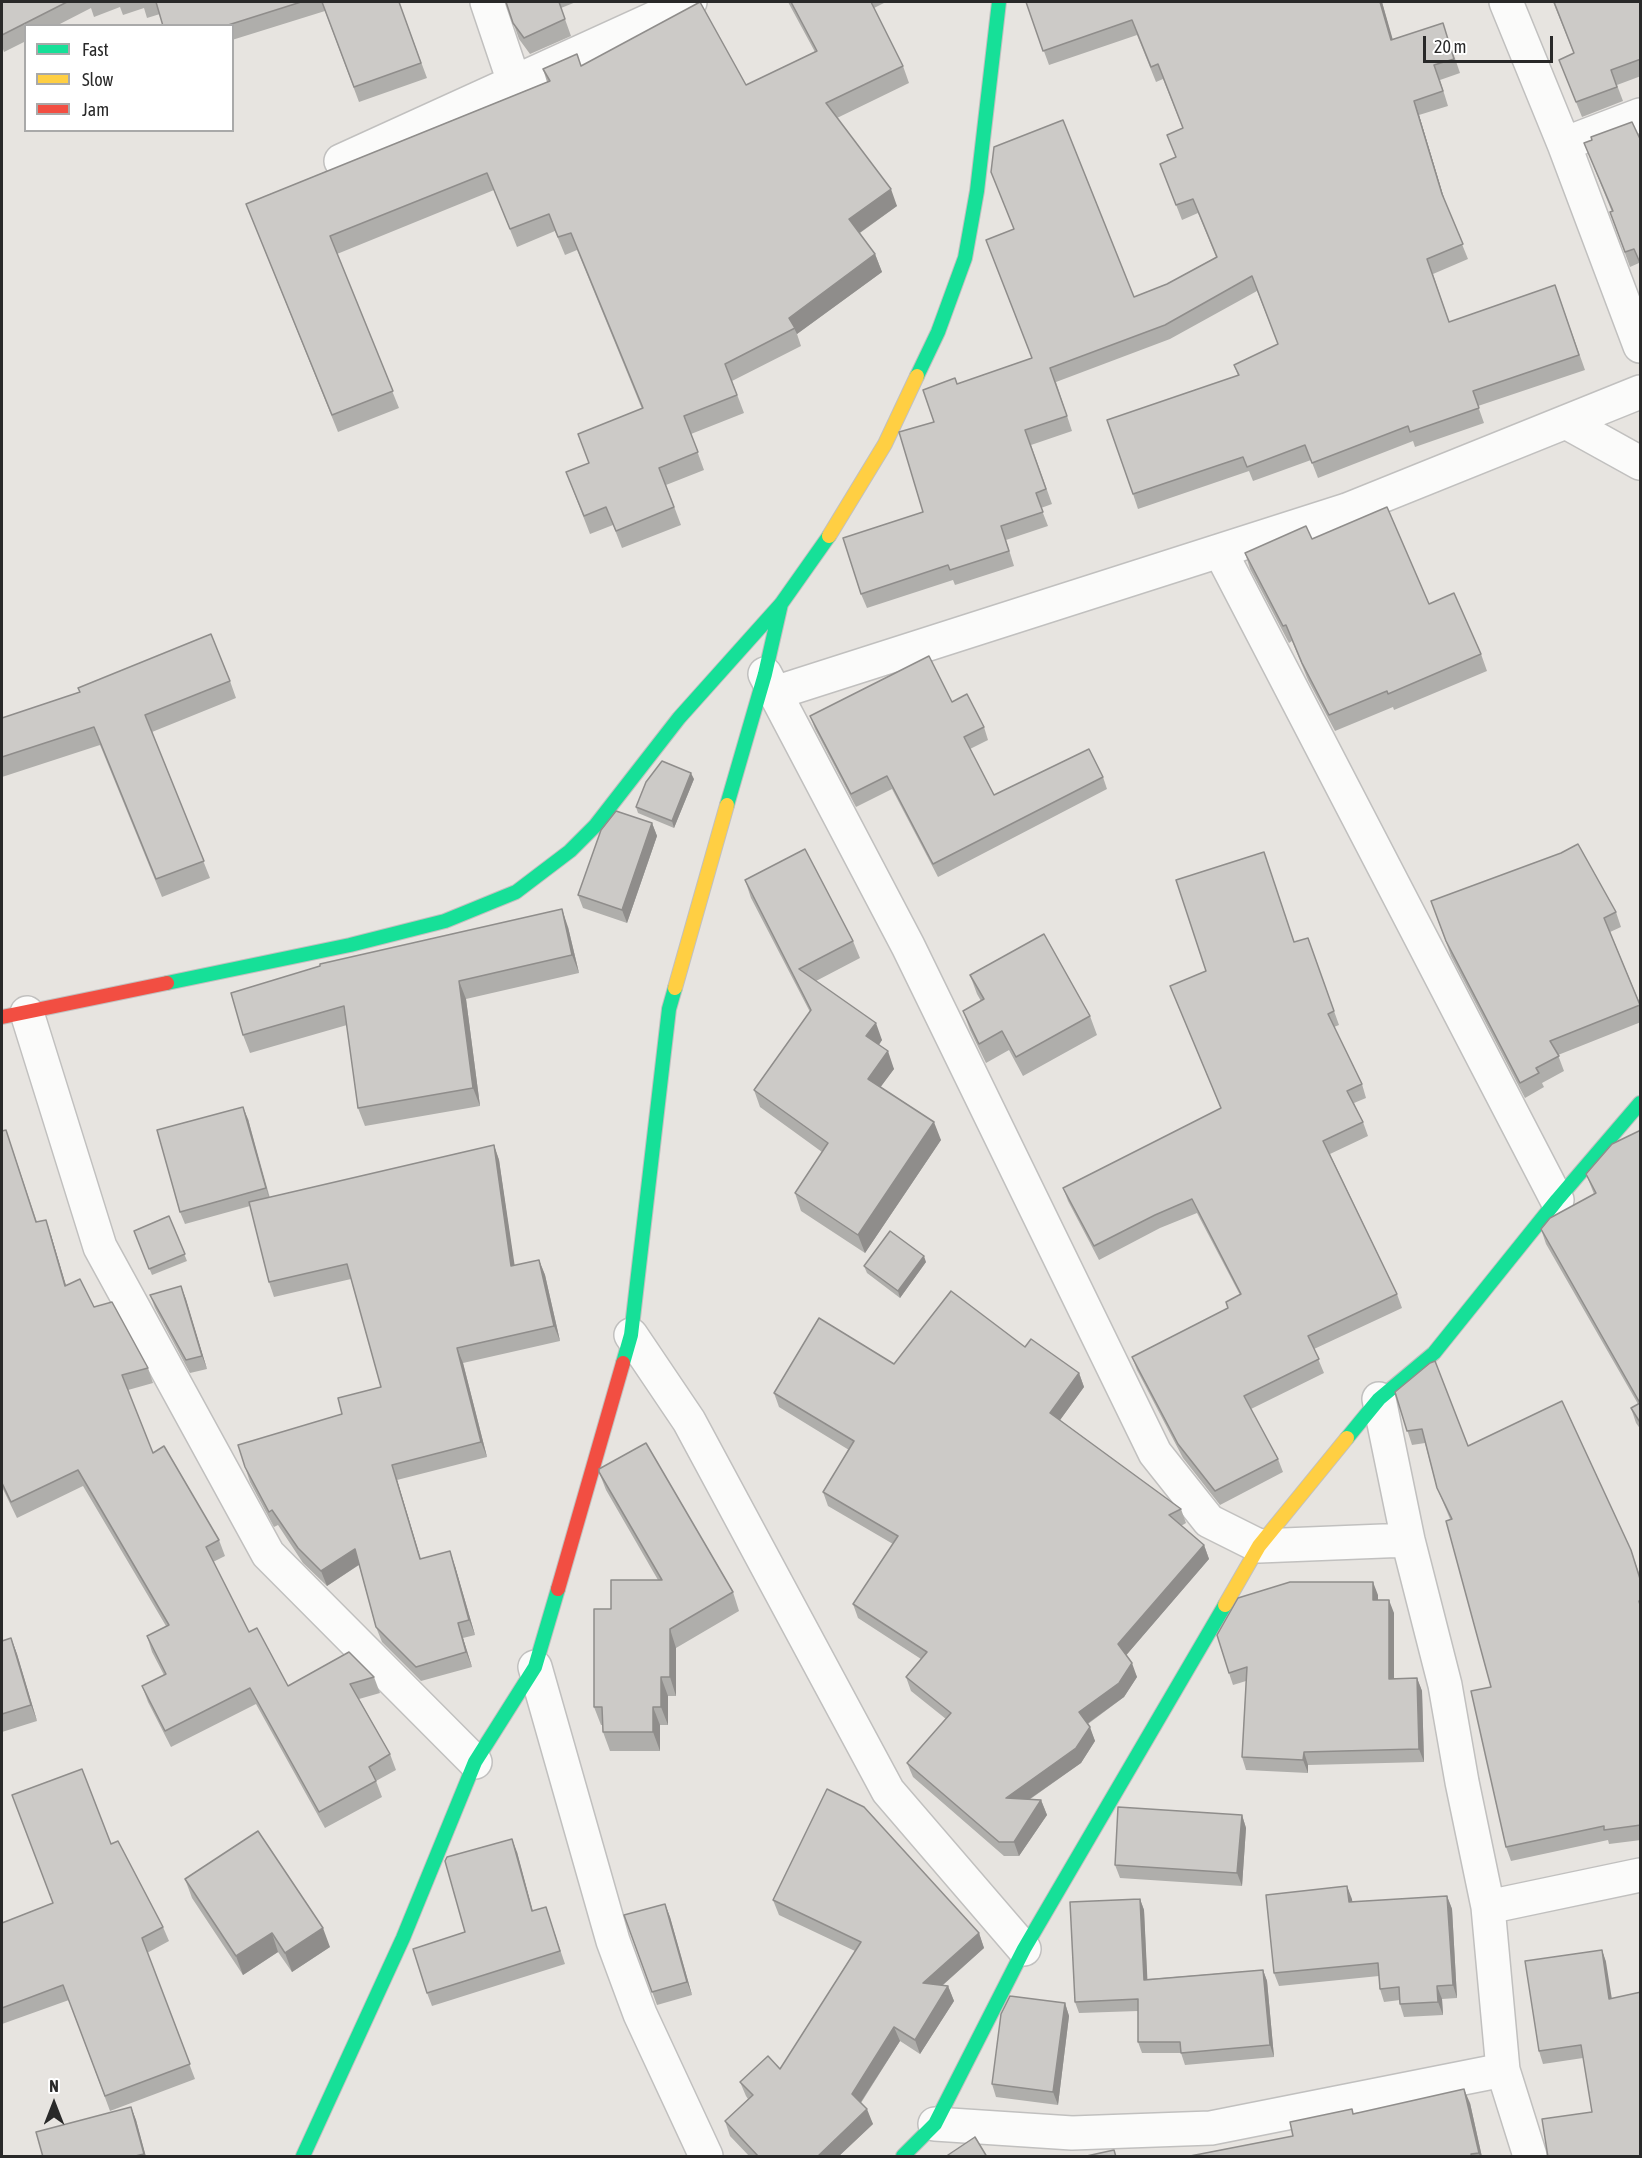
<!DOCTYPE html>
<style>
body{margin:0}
#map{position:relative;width:1642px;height:2158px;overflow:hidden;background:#e7e4e0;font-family:"Asap Condensed",sans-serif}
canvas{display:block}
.frame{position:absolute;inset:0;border:3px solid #292929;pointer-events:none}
.legend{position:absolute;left:24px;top:24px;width:210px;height:108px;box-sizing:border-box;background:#fff;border:2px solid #a9a9a9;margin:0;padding:8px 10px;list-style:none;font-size:18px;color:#292929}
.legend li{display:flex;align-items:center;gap:12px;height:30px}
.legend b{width:30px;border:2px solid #a9a9a9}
.north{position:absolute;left:24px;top:2074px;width:60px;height:60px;-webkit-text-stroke:4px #fff;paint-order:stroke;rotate:0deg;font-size:16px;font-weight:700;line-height:24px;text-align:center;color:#292929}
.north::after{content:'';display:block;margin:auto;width:21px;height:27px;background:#292929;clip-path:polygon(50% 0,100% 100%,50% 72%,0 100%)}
.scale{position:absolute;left:1423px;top:36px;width:130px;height:27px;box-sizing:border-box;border:3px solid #292929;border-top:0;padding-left:8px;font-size:18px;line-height:21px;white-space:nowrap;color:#292929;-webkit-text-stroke:4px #fff;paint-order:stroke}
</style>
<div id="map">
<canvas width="1642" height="2158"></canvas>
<div class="frame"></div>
<ul class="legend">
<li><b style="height:8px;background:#16e098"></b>Fast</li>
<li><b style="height:8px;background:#ffcf43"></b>Slow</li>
<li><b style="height:8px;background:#f24e42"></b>Jam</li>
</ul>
<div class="north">N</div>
<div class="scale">20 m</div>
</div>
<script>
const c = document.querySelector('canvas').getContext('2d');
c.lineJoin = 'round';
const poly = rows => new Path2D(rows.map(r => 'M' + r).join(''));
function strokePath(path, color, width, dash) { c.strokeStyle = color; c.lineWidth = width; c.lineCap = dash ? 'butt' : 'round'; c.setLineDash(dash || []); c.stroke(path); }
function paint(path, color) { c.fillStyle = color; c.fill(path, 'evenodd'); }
const street = poly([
 [487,2,514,82],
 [1506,2,1564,144,1640,346],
 [1564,144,1640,115],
 [341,161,690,2],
 [1566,422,1640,463],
 [1220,551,1557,1200],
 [765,674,908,946,1155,1453,1209,1521,1259,1546,1408,1540],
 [775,693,1347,510,1640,392],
 [27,1013,100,1247,268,1554,475,1762],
 [631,1335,689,1421,888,1791,1024,1949],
 [1379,1399,1408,1540,1445,1685,1462,1782,1488,1907,1503,2070,1530,2156],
 [535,1667,613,1941,640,2014,706,2156],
 [1488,1907,1640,1875],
 [935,2124,1072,2133,1211,2128,1503,2070]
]);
const fast = poly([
 [917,376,938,332,965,258,977,191,999,2],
 [727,805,765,674,781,604],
 [167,983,350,945,445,921,516,892,570,851,595,826,679,718,781,604,829,536],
 [623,1363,631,1335,669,1009,675,988],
 [1347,1438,1379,1399,1434,1353,1557,1200,1640,1103],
 [303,2156,403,1938,475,1762,535,1667,558,1589],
 [903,2156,935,2124,1024,1949,1225,1605]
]);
const slow = poly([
 [829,536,885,444,917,376],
 [675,988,727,805],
 [1225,1605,1259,1546,1347,1438]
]);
const jam = poly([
 [2,1017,167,983],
 [558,1589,623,1363]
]);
const wall = poly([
 [2,2,399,2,427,78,359,102,325,11,232,40,232,26,163,26,160,14,147,18,144,8,123,15,120,7,94,17,91,8,56,26,26,26,26,41,4,52,2,46],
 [506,2,576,2,561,8,571,36,530,54,519,39],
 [788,2,886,2,874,8,903,66,909,83,837,118,897,206,860,233,875,254,882,272,797,334,801,346,732,381,744,413,691,434,704,470,666,485,681,525,622,548,613,525,590,534,566,472,589,463,578,434,642,409,577,250,565,255,555,231,517,247,494,190,337,254,399,408,338,432,246,204,547,82,543,69,582,66,746,85,815,52],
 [1026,2,1382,2,1392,39,1448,38,1460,73,1440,80,1448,106,1419,115,1445,202,1468,259,1433,274,1449,322,1555,285,1585,370,1478,406,1484,423,1415,447,1413,441,1318,478,1311,460,1253,481,1249,471,1138,509,1133,494,1238,376,1234,365,1278,344,1257,291,1170,339,1056,382,1072,431,1031,445,1052,504,1041,508,1048,526,1006,540,1014,566,955,585,953,580,867,608,861,594,923,512,934,422,957,384,1032,358,1134,297,1167,284,1216,257,1198,213,1182,220,1160,164,1176,157,1167,135,1183,129,1163,79,1156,82,1137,35,1049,65],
 [1553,2,1641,2,1641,76,1617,85,1623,101,1582,117,1559,60,1574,54],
 [1641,141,1641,266,1639,263,1630,267,1610,212,1612,212,1584,143],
 [1312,539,1429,604,1481,654,1487,671,1394,710,1393,707,1335,731,1308,680,1292,641,1289,643,1250,569,1245,553],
 [230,681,236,698,152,732,210,878,162,897,100,745,2,777,2,718],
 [952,702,984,727,988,740,970,749,994,795,1103,777,1107,789,938,877,892,789,856,807,815,729,810,716],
 [694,779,674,828,638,813,636,807],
 [652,823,657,836,627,923,583,908,578,895],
 [745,880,853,941,860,958,816,981,882,1040,879,1045,894,1069,880,1087,941,1140,865,1253,801,1211,795,1193,822,1152,760,1107,754,1090,810,1012,751,898],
 [1431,901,1616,912,1621,927,1610,932,1641,1006,1641,1022,1558,1055,1564,1071,1542,1083,1544,1087,1525,1098,1451,956],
 [568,927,579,973,466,999,480,1106,365,1126,358,1108,347,1025,250,1053,243,1035],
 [1308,938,1339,1025,1334,1027,1362,1084,1366,1098,1354,1103,1363,1122,1368,1136,1330,1154,1397,1294,1402,1308,1314,1349,1324,1373,1251,1409,1278,1459,1283,1472,1220,1505,1183,1458,1137,1370,1132,1357,1228,1308,1226,1302,1240,1295,1197,1213,1160,1228,1099,1260,1068,1201,1063,1188,1221,1108,1170,986],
 [970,975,1090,1016,1097,1035,1023,1076,1009,1050,986,1063,970,1030,963,1011,981,1001,977,994],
 [248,1119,270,1198,494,1145,499,1160,514,1266,539,1260,545,1275,560,1341,463,1363,487,1457,397,1480,421,1559,455,1566,475,1635,463,1638,472,1667,421,1681,382,1642,376,1627,359,1565,327,1586,303,1563,278,1525,274,1527,250,1482,245,1467,342,1414,381,1387,351,1279,274,1297,269,1282,250,1206,185,1224,180,1212],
 [6,1130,37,1222,51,1235,66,1286,94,1307,148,1368,153,1383,128,1390,153,1453,219,1540,225,1556,213,1562,249,1632,288,1686,374,1677,380,1693,359,1699,390,1754,396,1770,376,1781,382,1797,325,1828,256,1704,171,1747,148,1702,142,1686,164,1675,152,1652,147,1636,166,1626,83,1486,17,1518,2,1487,2,1131],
 [1641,1130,1641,1430,1636,1423,1631,1408,1638,1404,1546,1244,1541,1229,1594,1194,1586,1174],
 [169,1216,187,1261,152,1275,134,1231],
 [926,1262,900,1298,867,1273,864,1266],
 [181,1286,207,1369,190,1373,155,1308,150,1295],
 [1025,1347,1079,1373,1084,1387,1060,1420,1181,1509,1186,1523,1181,1526,1204,1545,1209,1559,1126,1655,1137,1677,1124,1697,1088,1724,1095,1741,1081,1763,1029,1800,1041,1800,1047,1815,1019,1856,1004,1856,913,1777,907,1763,946,1719,911,1691,906,1677,921,1659,858,1618,853,1604,893,1544,828,1506,823,1492,849,1450,779,1407,774,1393,894,1364],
 [1395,1392,1468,1446,1631,1550,1641,1579,1641,1840,1609,1844,1608,1840,1511,1861,1506,1847,1491,1687,1450,1519,1437,1488,1425,1443,1412,1445],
 [599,1472,733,1592,739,1611,676,1648,676,1696,668,1696,668,1725,660,1725,660,1751,610,1751,603,1732,603,1725,601,1725,594,1707,611,1609,658,1580,606,1490],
 [1378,1595,1378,1600,1394,1613,1394,1678,1417,1678,1422,1691,1424,1762,1308,1765,1308,1773,1246,1770,1242,1757,1246,1681,1233,1685,1229,1673],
 [11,1638,17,1654,37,1721,2,1732,2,1641],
 [1242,1815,1246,1828,1242,1886,1120,1878,1115,1865],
 [111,1844,163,1927,169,1941,147,1953,195,2079,110,2111,69,2000,2,2024,2,1923,53,1903],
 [517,1852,533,1911,546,1907,565,1964,432,2006,427,1993,465,1932],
 [185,1879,330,1947,292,1972,278,1952,243,1975,192,1898],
 [1347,1886,1352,1902,1447,1896,1452,1909,1457,1998,1442,1999,1443,2015,1404,2017,1400,2004,1400,2000,1384,2002,1380,1989,1379,1976,1279,1986,1274,1973],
 [1140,1899,1144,1910,1147,1979,1263,1970,1267,1981,1274,2057,1185,2065,1181,2053,1142,2053,1138,2042,1138,2011,1079,2013,1075,2002],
 [773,1900,979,1933,984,1948,942,1986,948,1986,954,2001,920,2054,900,2041,861,2103,873,2124,838,2157,750,2157,730,2136,725,2121,748,2099,746,2096,740,2082,780,2069,855,1951,779,1915],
 [665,1904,670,1917,692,1995,657,2005,624,1915],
 [1602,1950,1606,1962,1583,2058,1543,2064,1539,2051],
 [1065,2003,1069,2016,1058,2105,996,2097,992,2084],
 [1470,2103,1482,2157,1185,2157,1293,2136,1354,2113],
 [131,2107,136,2120,146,2157,43,2157]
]);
const shadedWall = poly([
 [1380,2,1382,2,1397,54,1391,40],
 [1414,101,1419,115,1447,208,1442,194],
 [891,189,897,206,855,236,849,219],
 [875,254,882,272,797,334,789,318],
 [691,773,694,779,674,828,672,821],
 [652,823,657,836,627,923,622,910],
 [562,909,568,927,579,973,572,955],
 [459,981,466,999,480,1106,473,1088],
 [876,1023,882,1040,873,1053,866,1036],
 [888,1051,894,1069,874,1096,868,1079],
 [243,1107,248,1119,270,1201,266,1188],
 [934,1122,941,1140,865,1253,858,1235],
 [494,1145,499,1160,517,1281,511,1266],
 [46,1220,51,1235,71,1302,65,1286],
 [924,1256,926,1262,900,1298,898,1291],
 [539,1260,545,1275,560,1341,554,1326],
 [181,1286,186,1299,207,1369,202,1356],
 [457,1348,463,1363,487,1457,481,1442],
 [1079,1373,1084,1387,1055,1427,1050,1413],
 [392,1465,397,1480,425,1574,420,1559],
 [1204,1545,1209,1559,1123,1659,1118,1644],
 [355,1549,360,1564,327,1586,321,1571],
 [450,1551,455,1566,475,1635,469,1620],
 [1373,1582,1378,1595,1378,1613,1373,1600],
 [1389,1600,1394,1613,1394,1691,1389,1679],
 [458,1623,463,1638,472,1667,466,1652],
 [670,1629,676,1648,676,1696,670,1677],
 [11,1638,17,1654,37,1721,31,1705],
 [1132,1663,1137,1677,1124,1697,1084,1726,1079,1712],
 [661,1677,668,1696,668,1725,661,1707],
 [1417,1678,1422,1691,1424,1762,1419,1749],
 [653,1707,660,1725,660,1751,653,1732],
 [1090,1727,1095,1741,1081,1763,1011,1812,1006,1798],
 [1304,1752,1308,1765,1308,1773,1303,1760],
 [1041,1800,1047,1815,1019,1856,1014,1842],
 [1242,1815,1246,1828,1242,1886,1237,1873],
 [512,1839,517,1852,536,1924,532,1911],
 [1347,1886,1352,1899,1354,1915,1349,1902],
 [1447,1896,1452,1909,1457,1998,1453,1985],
 [1140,1899,1144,1910,1148,1991,1144,1980],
 [665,1904,670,1917,692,1995,687,1982],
 [323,1928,330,1947,292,1972,285,1953],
 [272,1933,278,1952,243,1975,236,1956],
 [979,1933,984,1948,928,1998,923,1983],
 [1602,1950,1606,1962,1614,2012,1609,1999],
 [1263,1970,1267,1981,1274,2057,1270,2045],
 [948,1986,954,2001,920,2054,915,2040],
 [1437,1986,1442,1999,1443,2015,1438,2002],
 [1065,2003,1069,2016,1058,2105,1053,2092],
 [894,2027,900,2041,857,2108,852,2094],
 [1464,2089,1470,2103,1482,2157,1480,2157,1479,2153],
 [131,2107,136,2120,146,2157,145,2157,144,2154],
 [867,2109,873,2124,838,2157,817,2157]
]);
const building = poly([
 [2,2,67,2,2,35,2,2],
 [156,2,301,2,225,26,163,26,156,2],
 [322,2,399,2,421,63,354,87,322,2],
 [506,2,559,2,565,19,524,38,513,23,506,2],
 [700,2,746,85,817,51,791,2,871,2,903,66,826,103,891,189,849,219,875,254,789,318,795,328,725,364,737,395,684,416,698,452,659,468,674,507,616,531,606,507,584,516,566,472,589,463,578,434,643,408,571,233,558,237,549,214,510,229,487,173,330,236,393,391,332,415,246,204,550,81,543,69,577,54,581,66,700,2],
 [1026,2,1380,2,1391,40,1443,23,1454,59,1434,65,1443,91,1414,101,1442,194,1463,244,1427,259,1449,322,1555,285,1579,355,1473,391,1479,408,1410,432,1408,426,1312,463,1305,445,1247,467,1243,457,1133,494,1107,420,1239,375,1234,365,1278,344,1252,276,1165,325,1050,368,1067,416,1025,430,1046,489,1036,493,1043,512,1001,526,1009,551,950,570,948,565,861,594,843,538,923,512,899,432,934,422,923,390,955,378,957,384,1032,358,986,240,1014,229,991,172,994,147,1063,120,1134,297,1167,284,1217,257,1193,199,1176,205,1160,164,1176,157,1167,135,1183,128,1158,64,1151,67,1132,20,1043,51,1026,2],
 [1554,2,1641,2,1641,59,1611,70,1617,87,1576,102,1559,60,1574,53,1554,2],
 [1632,122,1641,141,1641,265,1634,249,1625,252,1610,212,1613,211,1584,143,1592,140,1591,137,1632,122],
 [1387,507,1429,604,1454,593,1481,654,1388,694,1387,691,1329,715,1302,663,1286,625,1283,626,1245,553,1306,526,1312,539,1387,507],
 [211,634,230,681,145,715,204,861,156,879,94,727,2,757,2,718,80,692,78,688,211,634],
 [929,656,952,702,967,694,984,727,964,737,994,795,1089,749,1103,777,933,864,887,776,851,794,810,716,929,656],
 [662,761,691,773,672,821,636,807,646,782,662,761],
 [616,811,652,823,622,910,578,895,601,830,616,811],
 [1578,844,1616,912,1604,918,1640,1005,1550,1041,1559,1056,1536,1068,1539,1073,1520,1083,1446,941,1431,901,1561,853,1578,844],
 [805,849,853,941,799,969,876,1023,866,1036,888,1051,868,1079,934,1122,858,1235,795,1193,828,1143,754,1090,811,1010,745,880,805,849],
 [1264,852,1294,942,1308,938,1334,1011,1328,1014,1362,1084,1347,1091,1363,1122,1323,1141,1397,1294,1308,1336,1319,1359,1244,1396,1278,1459,1215,1491,1178,1444,1132,1357,1228,1308,1226,1302,1241,1294,1192,1199,1155,1215,1094,1246,1063,1188,1221,1108,1170,986,1206,971,1176,880,1264,852],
 [562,909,572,955,459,981,473,1088,358,1108,344,1006,243,1035,231,993,320,966,320,964,562,909],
 [1044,934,1090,1016,1016,1057,1002,1031,979,1044,963,1011,984,999,970,975,1044,934],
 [243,1107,266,1188,180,1212,157,1130,243,1107],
 [6,1130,36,1222,46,1220,65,1286,80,1279,94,1307,112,1302,148,1368,122,1375,153,1453,164,1446,219,1540,206,1547,249,1632,257,1628,288,1686,349,1652,374,1677,350,1684,390,1754,369,1767,376,1781,319,1812,250,1688,165,1731,142,1686,166,1674,147,1636,169,1625,78,1470,11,1502,2,1483,2,1131,6,1130],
 [1641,1130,1641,1424,1631,1408,1640,1403,1541,1229,1550,1218,1596,1193,1586,1174,1612,1144,1641,1130],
 [494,1145,511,1266,539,1260,554,1326,457,1348,481,1442,392,1465,420,1559,450,1551,469,1620,458,1623,466,1652,416,1667,376,1627,355,1549,321,1571,298,1548,272,1510,269,1512,245,1467,238,1445,342,1414,338,1398,381,1387,347,1264,269,1282,249,1202,494,1145],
 [169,1216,185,1254,149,1269,134,1231,169,1216],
 [890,1231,924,1256,898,1291,864,1266,890,1231],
 [181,1286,202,1356,186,1360,150,1295,181,1286],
 [951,1291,1025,1347,1031,1339,1079,1373,1050,1413,1181,1509,1169,1515,1204,1545,1118,1644,1132,1663,1119,1683,1079,1712,1090,1727,1076,1748,1006,1798,1041,1800,1014,1842,999,1842,907,1763,951,1713,906,1677,927,1652,853,1604,898,1536,823,1492,854,1441,774,1393,819,1318,894,1364,951,1291],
 [1435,1361,1468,1446,1562,1401,1631,1550,1641,1582,1641,1601,1639,1601,1641,1609,1641,1825,1604,1830,1604,1826,1506,1847,1471,1691,1491,1687,1446,1521,1452,1519,1437,1488,1422,1429,1407,1431,1395,1392,1430,1363,1435,1361],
 [646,1443,733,1592,670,1629,670,1677,661,1677,661,1707,653,1707,653,1732,603,1732,602,1707,594,1707,594,1609,611,1609,611,1580,662,1580,599,1472,599,1469,646,1443],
 [1290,1582,1373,1582,1373,1600,1389,1600,1389,1679,1417,1678,1419,1749,1304,1752,1303,1760,1242,1757,1247,1667,1229,1673,1217,1635,1238,1598,1290,1582],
 [11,1638,31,1705,2,1714,2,1641,11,1638],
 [82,1769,111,1844,118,1841,163,1927,142,1938,190,2064,105,2096,63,1985,2,2008,2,1923,53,1903,12,1795,82,1769],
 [827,1789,864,1807,979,1933,923,1983,948,1986,915,2040,894,2027,852,2094,867,2109,817,2157,759,2157,725,2121,753,2095,740,2082,768,2056,780,2069,861,1942,773,1900,827,1789],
 [1118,1807,1242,1815,1237,1873,1115,1865,1118,1807],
 [258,1831,323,1928,285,1953,272,1933,236,1956,185,1879,258,1831],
 [512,1839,532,1911,546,1907,560,1951,427,1993,413,1949,465,1932,445,1861,447,1857,512,1839],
 [1347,1886,1349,1902,1447,1896,1453,1985,1437,1986,1438,2002,1400,2004,1399,1987,1380,1989,1378,1963,1274,1973,1266,1895,1347,1886],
 [1140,1899,1144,1980,1263,1970,1270,2045,1181,2053,1180,2042,1138,2042,1138,1999,1075,2002,1070,1902,1140,1899],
 [665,1904,687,1982,652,1992,624,1915,665,1904],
 [1602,1950,1609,1999,1641,1992,1641,2157,1548,2157,1542,2119,1592,2112,1581,2045,1539,2051,1525,1961,1602,1950],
 [1010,1996,1065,2003,1053,2092,992,2084,1001,2014,1010,1996],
 [1464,2089,1479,2153,1471,2154,1472,2157,1185,2157,1293,2136,1290,2122,1352,2109,1353,2114,1464,2089],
 [131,2107,144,2154,131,2157,43,2157,36,2132,131,2107],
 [975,2137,987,2157,945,2157,975,2137],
 [1114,2150,1116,2157,1082,2157,1114,2150]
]);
strokePath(street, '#c1c0bf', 36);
strokePath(fast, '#c1c0bf', 16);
strokePath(slow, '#c1c0bf', 16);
strokePath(jam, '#c1c0bf', 16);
strokePath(street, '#fbfbfa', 33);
strokePath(fast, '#16e098', 14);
strokePath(slow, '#ffcf43', 14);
strokePath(jam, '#f24e42', 14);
paint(wall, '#afaeab');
paint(shadedWall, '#8f8d8b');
paint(building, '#cccac7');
strokePath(building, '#8f8d8b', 1.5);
</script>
